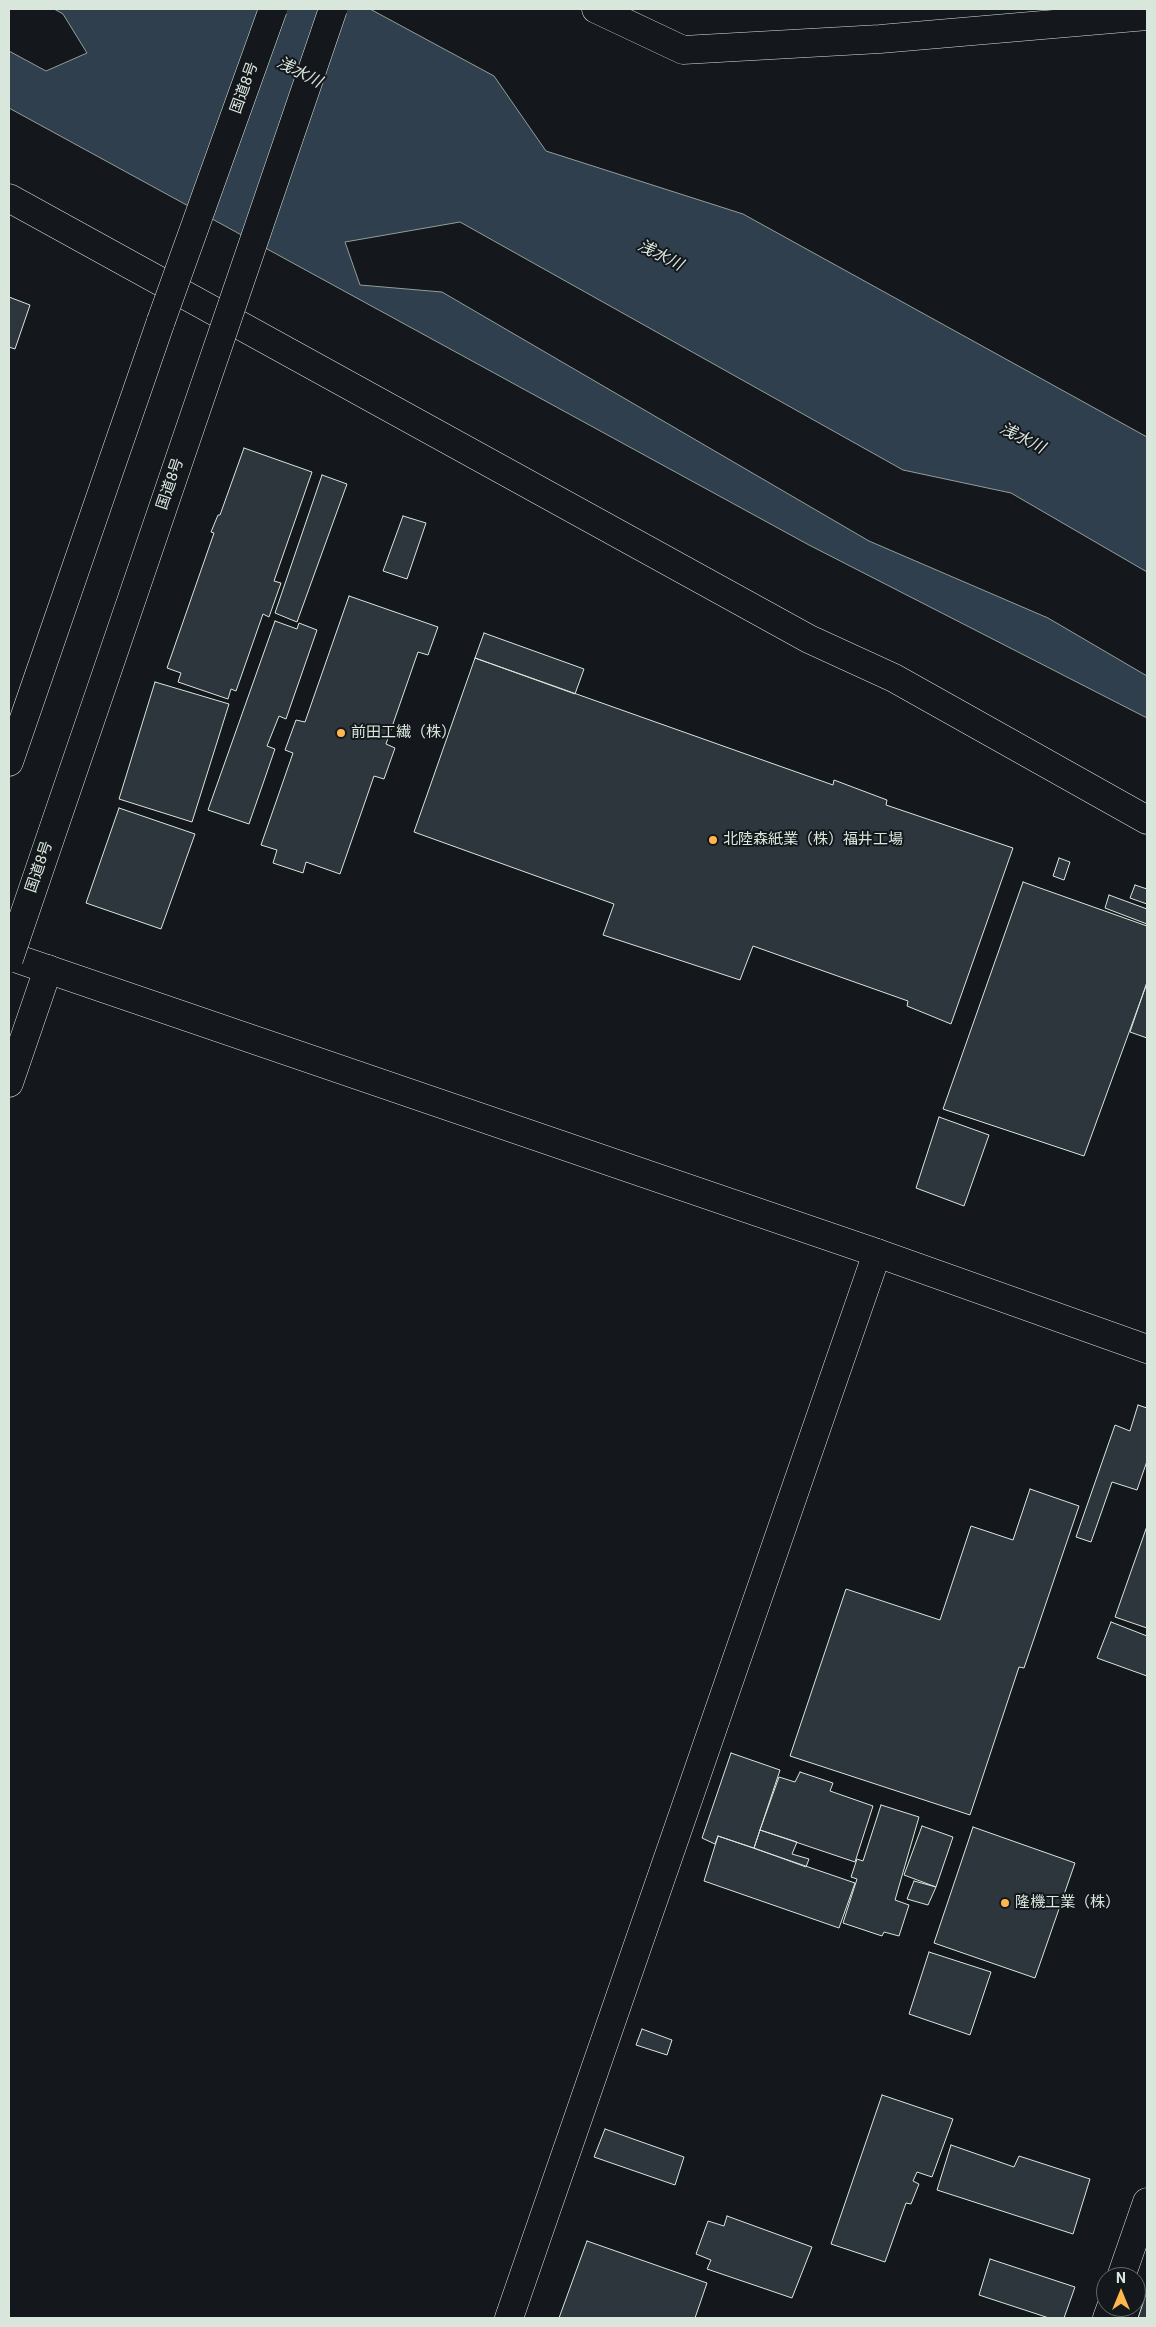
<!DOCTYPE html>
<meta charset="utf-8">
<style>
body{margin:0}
#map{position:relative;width:1156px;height:2327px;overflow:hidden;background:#14181c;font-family:Roboto,sans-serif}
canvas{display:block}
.frame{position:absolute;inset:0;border:10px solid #d8e6dc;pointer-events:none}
.north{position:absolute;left:1096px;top:2267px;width:50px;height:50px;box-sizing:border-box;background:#14181c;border:1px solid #626a69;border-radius:50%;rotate:0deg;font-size:14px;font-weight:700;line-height:20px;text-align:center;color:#d8e6dc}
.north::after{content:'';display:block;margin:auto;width:18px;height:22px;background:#ffb74d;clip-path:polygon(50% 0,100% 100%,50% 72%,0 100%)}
</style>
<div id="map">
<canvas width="1156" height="2327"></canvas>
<div class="frame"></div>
<div class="north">N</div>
</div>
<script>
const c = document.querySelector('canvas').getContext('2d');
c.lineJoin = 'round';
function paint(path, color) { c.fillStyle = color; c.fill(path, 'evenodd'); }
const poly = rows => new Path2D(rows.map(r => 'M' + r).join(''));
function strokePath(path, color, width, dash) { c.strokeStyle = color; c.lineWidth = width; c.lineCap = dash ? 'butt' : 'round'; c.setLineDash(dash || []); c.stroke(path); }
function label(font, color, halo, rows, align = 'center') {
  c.font = font + ' Roboto,"Noto Sans JP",sans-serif'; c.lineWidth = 4; c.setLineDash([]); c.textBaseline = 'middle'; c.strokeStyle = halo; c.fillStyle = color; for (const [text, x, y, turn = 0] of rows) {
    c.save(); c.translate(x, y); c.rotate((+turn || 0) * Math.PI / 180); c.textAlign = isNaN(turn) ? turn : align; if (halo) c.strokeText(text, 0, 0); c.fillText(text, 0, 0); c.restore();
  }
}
const water = poly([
 [54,9,370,9,494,76,546,151,743,214,1147,437,1147,572,1011,493,903,470,460,222,345,242,360,285,442,292,869,541,1048,618,1147,676,1147,718,809,545,9,108,9,51,46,71,87,53,63,14,54,9]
]);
const building = poly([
 [9,297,30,305,15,349,9,347,9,297],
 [244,448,312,472,274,581,281,583,269,617,263,614,236,691,231,689,228,699,178,682,181,673,167,668,214,533,211,532,218,515,220,515,244,448],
 [322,475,347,484,297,622,275,613,322,475],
 [403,516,426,523,407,579,383,571,403,516],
 [349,596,438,627,428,655,418,652,386,744,395,748,384,779,374,776,340,874,306,862,303,873,273,863,277,850,261,845,293,753,285,750,296,720,305,722,349,596],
 [275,621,297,629,299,623,317,630,286,719,279,716,267,746,275,749,249,824,208,810,275,621],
 [484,633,584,669,575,694,475,658,484,633],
 [475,658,833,785,834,780,887,800,886,805,1013,848,951,1024,907,1006,908,1001,753,946,740,980,603,935,614,904,414,832,475,658],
 [155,682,229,704,192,822,119,799,155,682],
 [119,808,195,834,161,929,86,903,119,808],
 [1059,858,1070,862,1064,880,1053,876,1059,858],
 [1023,882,1147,926,1147,983,1084,1156,943,1109,1023,882],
 [1135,885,1147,889,1147,904,1130,898,1135,885],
 [1109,895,1147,909,1147,924,1105,908,1109,895],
 [1147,982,1147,1038,1130,1032,1147,982],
 [939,1117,989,1135,964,1206,916,1188,939,1117],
 [1138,1405,1147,1408,1147,1461,1137,1490,1112,1482,1091,1542,1076,1537,1115,1425,1130,1431,1138,1405],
 [1030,1489,1079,1506,1024,1668,1019,1667,970,1815,790,1756,846,1589,940,1620,971,1526,1013,1540,1030,1489],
 [1147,1526,1147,1628,1115,1617,1147,1526],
 [1111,1622,1147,1636,1147,1676,1097,1658,1111,1622],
 [731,1753,780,1770,754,1848,718,1836,715,1844,702,1838,731,1753],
 [800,1772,833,1783,830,1791,873,1806,855,1862,760,1830,779,1777,795,1782,800,1772],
 [881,1805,919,1817,895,1900,909,1905,899,1936,884,1932,882,1936,843,1923,857,1879,851,1877,857,1859,863,1861,881,1805],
 [922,1826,953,1837,936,1887,904,1875,922,1826],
 [973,1827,1075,1863,1035,1978,934,1943,973,1827],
 [760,1830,797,1842,792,1854,809,1859,806,1867,754,1848,760,1830],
 [718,1836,855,1883,839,1928,704,1881,718,1836],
 [914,1881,936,1887,928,1905,907,1899,914,1881],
 [929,1952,991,1972,970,2035,909,2014,929,1952],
 [642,2029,672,2040,667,2055,636,2045,642,2029],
 [882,2095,953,2119,932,2177,917,2172,913,2181,919,2184,911,2204,906,2203,885,2262,831,2244,882,2095],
 [605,2129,684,2157,675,2185,594,2157,605,2129],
 [951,2145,1014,2167,1019,2156,1090,2179,1073,2234,937,2190,951,2145],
 [727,2216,812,2247,792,2298,707,2269,711,2260,696,2254,708,2221,724,2226,727,2216],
 [587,2241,707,2283,695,2318,559,2318,587,2241],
 [990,2259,1075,2287,1064,2318,1049,2318,979,2295,990,2259],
 [1147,2291,1147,2318,1138,2318,1147,2291]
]);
const minor = poly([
 [596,9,683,50,880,39,1147,16],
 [9,198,809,639,894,678,1147,820],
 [9,1083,48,969],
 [1121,2277,1147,2202],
 [509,2318,877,1253],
 [1107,2318,1111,2307]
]);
const tertiary = poly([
 [9,956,877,1253,1147,1349]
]);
const trunk = poly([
 [9,762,161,321]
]);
const trunkBridge = poly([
 [161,321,273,9],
 [9,959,333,9]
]);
const markers = [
 [341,733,5,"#ffb74d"],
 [713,840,5,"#ffb74d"],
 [1005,1903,5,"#ffb74d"]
];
const streetNames = [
 ["国道8号",245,88,-70],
 ["国道8号",171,484,-71],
 ["国道8号",40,867,-71]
];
const poiNames = [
 ["前田工繊（株）",351,733],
 ["北陸森紙業（株）福井工場",723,840],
 ["隆機工業（株）",1015,1903]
];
const waterNames = [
 ["浅水川",299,73,27],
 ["浅水川",660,256,27],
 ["浅水川",1022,439,27]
];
paint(water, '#2f3f4d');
strokePath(water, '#939e99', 1);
paint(building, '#2c363c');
strokePath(building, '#d8e6dc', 1);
strokePath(minor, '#d8e6dc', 29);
strokePath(tertiary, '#d8e6dc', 29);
strokePath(trunk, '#d8e6dc', 29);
strokePath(minor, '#14181c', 28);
strokePath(tertiary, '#14181c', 28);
strokePath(trunk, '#14181c', 28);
strokePath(trunkBridge, '#d8e6dc', 29, []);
strokePath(trunkBridge, '#14181c', 28);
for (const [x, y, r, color] of markers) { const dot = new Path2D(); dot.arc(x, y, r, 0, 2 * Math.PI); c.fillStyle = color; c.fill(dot); strokePath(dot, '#14181c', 2); }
label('15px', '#d8e6dc', '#14181c', streetNames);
label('15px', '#d8e6dc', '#14181c', poiNames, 'left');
label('italic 16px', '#d8e6dc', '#14181c', waterNames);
</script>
